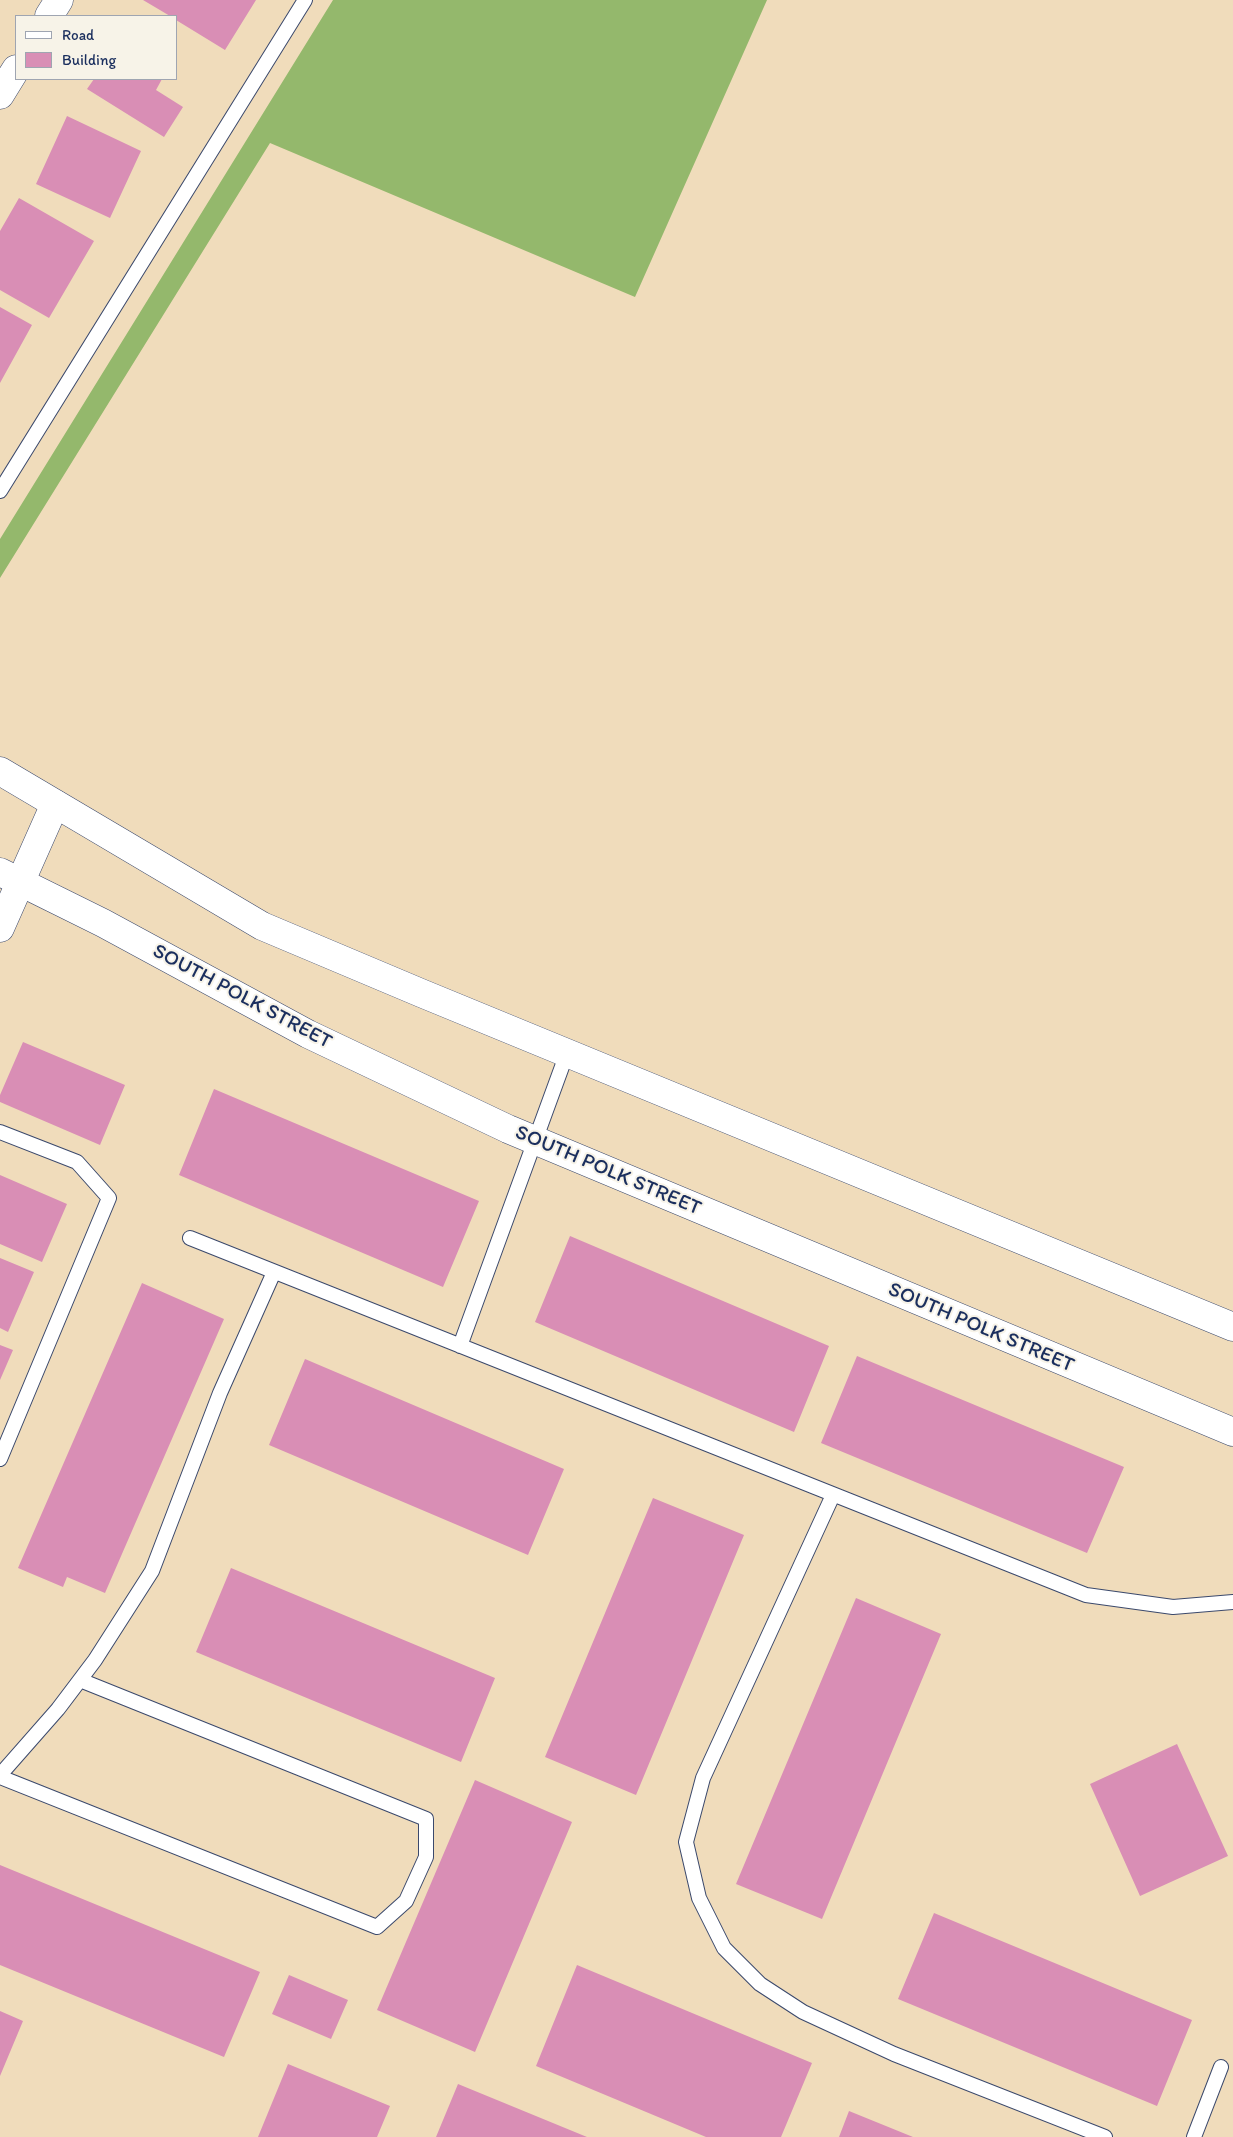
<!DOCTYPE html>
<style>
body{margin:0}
#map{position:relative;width:1233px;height:2137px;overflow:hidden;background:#f0dcbb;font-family:Itim,sans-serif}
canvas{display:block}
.legend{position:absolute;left:15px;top:15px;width:162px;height:65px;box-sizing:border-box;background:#f7f3e8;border:1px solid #9fa5b1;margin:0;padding:6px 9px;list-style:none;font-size:15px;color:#1b2f5e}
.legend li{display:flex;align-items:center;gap:10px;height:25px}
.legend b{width:25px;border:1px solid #9fa5b1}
</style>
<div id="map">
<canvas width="1233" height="2137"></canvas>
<ul class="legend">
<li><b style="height:6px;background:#fff"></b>Road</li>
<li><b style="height:14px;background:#d98eb5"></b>Building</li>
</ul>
</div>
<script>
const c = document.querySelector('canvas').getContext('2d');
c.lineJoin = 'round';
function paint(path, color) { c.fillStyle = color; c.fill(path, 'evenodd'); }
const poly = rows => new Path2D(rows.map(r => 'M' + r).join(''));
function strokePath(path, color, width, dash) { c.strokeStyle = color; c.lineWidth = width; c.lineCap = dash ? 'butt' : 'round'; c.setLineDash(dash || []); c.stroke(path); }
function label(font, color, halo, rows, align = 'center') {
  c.font = font + ' Itim,sans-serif'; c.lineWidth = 4; c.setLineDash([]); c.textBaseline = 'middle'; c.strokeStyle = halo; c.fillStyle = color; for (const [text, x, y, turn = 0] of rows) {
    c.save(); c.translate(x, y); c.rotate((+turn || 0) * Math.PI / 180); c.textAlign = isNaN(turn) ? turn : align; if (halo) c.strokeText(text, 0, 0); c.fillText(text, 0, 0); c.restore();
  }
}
const forest = poly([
 [333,0,767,0,635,297,270,143,0,578,0,539]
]);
const building = poly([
 [143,0,256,0,225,50,176,20,176,16,170,16],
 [94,79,162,79,156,90,183,107,164,137,87,89],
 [67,116,141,151,110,218,36,184],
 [19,198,94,241,49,318,0,290,0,231],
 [0,307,32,325,0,383],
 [23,1042,125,1085,100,1145,0,1102,0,1095],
 [214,1089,479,1201,443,1287,179,1175],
 [0,1175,67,1204,42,1262,0,1244],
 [570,1236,829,1346,794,1432,535,1322],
 [0,1258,34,1272,8,1332,0,1328],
 [142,1283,224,1319,105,1593,67,1577,63,1587,18,1568],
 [0,1345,13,1350,0,1380],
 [857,1356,1124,1467,1087,1553,821,1443],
 [305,1359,564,1469,528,1555,269,1445],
 [653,1498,744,1535,636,1795,545,1757],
 [231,1568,495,1678,461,1762,196,1652],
 [856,1598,941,1634,822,1919,736,1884],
 [1177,1744,1228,1856,1140,1896,1090,1784],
 [475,1780,572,1822,475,2052,377,2010],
 [0,1865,260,1972,224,2057,0,1965],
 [934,1913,1192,2020,1157,2106,898,1999],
 [577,1965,812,2063,781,2137,706,2137,536,2066],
 [289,1975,348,2000,331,2039,272,2014],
 [0,2011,23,2021,0,2076],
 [288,2064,390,2106,377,2137,258,2137],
 [458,2084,587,2137,436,2137],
 [849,2111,913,2137,839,2137]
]);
const lane = poly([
 [0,491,305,0],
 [0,1132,77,1162,109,1198,0,1459],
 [190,1238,1086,1595,1173,1607,1233,1602],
 [460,1346,567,1053],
 [833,1495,703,1778,686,1842,699,1898,724,1948,760,1984,803,2012,894,2054,1105,2137],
 [0,1775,58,1709,95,1660,152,1571,220,1393,274,1272],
 [0,1777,377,1927,406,1901,426,1857,426,1819,80,1680],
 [1194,2137,1221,2067]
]);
const street = poly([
 [49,16,59,0],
 [0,95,16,69],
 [0,928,55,804]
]);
const secondary = poly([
 [0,771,262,926,421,993,1233,1327],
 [0,872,103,923,308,1034,508,1129,1233,1432]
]);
const streetNames = [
 ["SOUTH POLK STREET",242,997,28],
 ["SOUTH POLK STREET",608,1171,23],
 ["SOUTH POLK STREET",981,1328,23]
];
paint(forest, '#94b86c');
paint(building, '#d98eb5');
strokePath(lane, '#3b496c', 16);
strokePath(street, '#3b496c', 29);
strokePath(secondary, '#3b496c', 29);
strokePath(lane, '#fff', 14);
strokePath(street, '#fff', 28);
strokePath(secondary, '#fff', 28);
label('21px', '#1b2f5e', '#f7f3e8', streetNames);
</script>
